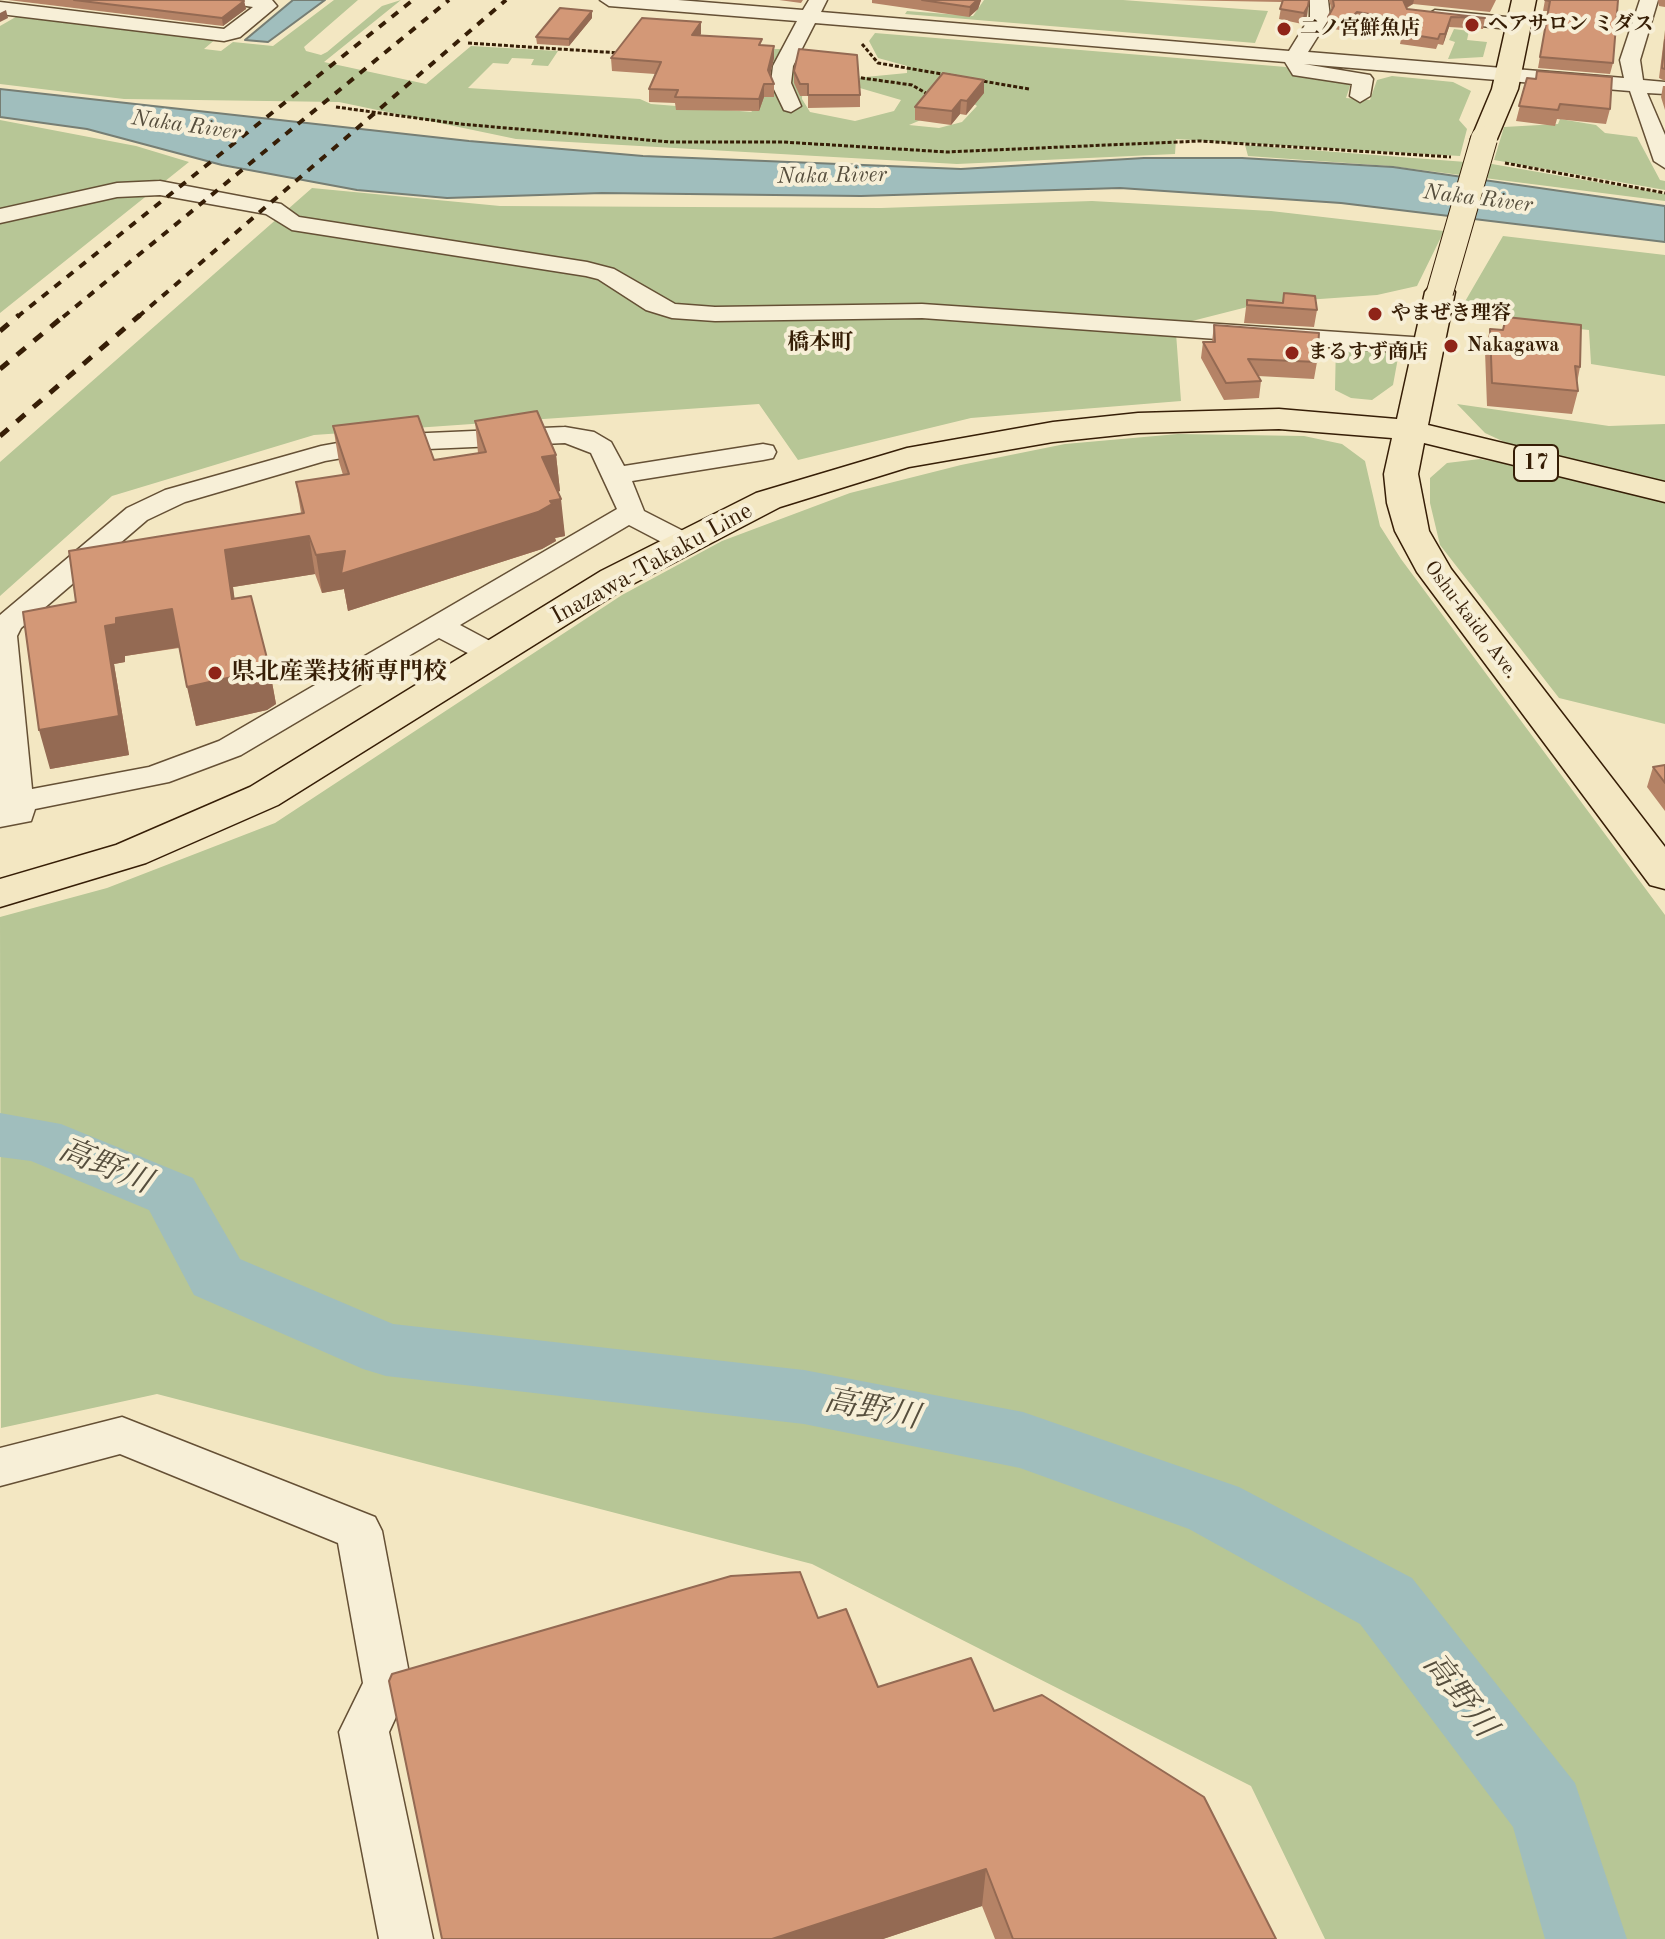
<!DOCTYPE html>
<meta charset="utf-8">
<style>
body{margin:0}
canvas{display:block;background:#f3e7c2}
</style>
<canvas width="1665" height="1939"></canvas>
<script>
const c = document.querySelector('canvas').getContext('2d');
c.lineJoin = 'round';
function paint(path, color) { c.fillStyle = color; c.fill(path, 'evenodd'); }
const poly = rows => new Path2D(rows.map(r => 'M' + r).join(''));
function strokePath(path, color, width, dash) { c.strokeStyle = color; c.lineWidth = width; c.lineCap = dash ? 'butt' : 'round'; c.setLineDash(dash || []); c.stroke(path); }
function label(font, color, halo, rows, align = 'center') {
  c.font = font + ' "Old Standard TT","Noto Serif JP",serif'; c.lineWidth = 8; c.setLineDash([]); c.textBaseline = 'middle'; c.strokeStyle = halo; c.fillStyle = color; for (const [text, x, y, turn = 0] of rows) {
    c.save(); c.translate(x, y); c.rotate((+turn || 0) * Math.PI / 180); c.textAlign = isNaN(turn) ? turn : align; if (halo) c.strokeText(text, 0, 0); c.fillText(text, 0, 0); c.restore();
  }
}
const green = poly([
 [334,0,358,0,320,33,304,47,306,51,321,55,327,52,382,6,401,0,324,62,426,84,471,46,558,51,548,66,531,65,534,59,512,58,508,64,493,63,468,88,640,99,651,104,752,112,744,102,769,49,780,49,786,53,788,67,803,76,802,99,810,112,855,121,894,111,901,100,853,86,855,78,907,73,907,66,878,58,869,41,875,33,1286,67,1296,75,1351,83,1346,98,1370,100,1377,80,1392,76,1453,82,1471,91,1459,120,1467,129,1460,156,1176,139,1175,154,957,164,516,139,339,102,124,99,0,84,0,26,21,14,217,38,204,49,221,51,233,42,273,46],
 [968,100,977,106,962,122,939,128,909,125],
 [984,0,1123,0,1268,11,1255,43,905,14,907,11,973,16],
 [1454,29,1469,31,1467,40,1487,42,1483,57,1448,59,1455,42,1449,40],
 [1560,119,1596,125,1605,133,1637,137,1660,180,1665,181,1665,190,1494,160,1504,127,1558,124],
 [0,120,136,146,189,162,0,313],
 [1245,145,1492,164,1665,194,1665,201,1390,166,1248,156],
 [312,188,500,206,881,208,1092,201,1271,211,1444,231,1417,286,1377,295,1263,303,1192,321,1176,333,1181,401,971,418,798,460,759,404,314,435,112,496,0,596,0,462],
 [1503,236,1665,255,1665,376,1591,364,1589,330,1456,317],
 [1336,342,1400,347,1393,385,1372,400,1351,398,1335,390],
 [1457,404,1609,426,1665,424,1665,724,1559,698,1440,545,1430,503,1430,478,1447,463,1480,459,1580,477,1485,433],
 [1178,434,1304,436,1342,444,1365,461,1380,526,1401,559,1665,915,1665,1939,1325,1939,1251,1786,812,1564,157,1394,1,1428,0,917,107,888,275,823,622,595,722,541,850,493,961,465,1065,444]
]);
const water = poly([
 [293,0,325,0,268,42,245,40,293,0],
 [0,89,469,141,643,156,961,169,1144,158,1242,158,1393,167,1665,206,1665,242,1341,203,1120,188,861,196,602,193,447,198,357,190,222,165,87,129,0,117,0,89]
]);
const river = poly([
 [0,1113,61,1124,193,1178,240,1259,393,1324,804,1370,1023,1412,1239,1487,1412,1578,1575,1783,1627,1939,1545,1939,1513,1827,1360,1624,1189,1529,1020,1468,804,1424,386,1376,363,1369,194,1295,149,1210,31,1161,0,1157,0,1113]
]);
const path = poly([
 [468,43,620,53],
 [862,44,878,63,1029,89],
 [855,77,912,85,929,95],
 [336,107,460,124,671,142,783,142,947,152,1200,141,1451,157],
 [1505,163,1665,193]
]);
const minor = poly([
 [231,0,272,0,277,6,240,37,224,41,0,14,0,2,224,29,253,7,233,4,231,0],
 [600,0,678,0,803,10,809,0,827,0,821,12,1289,51,1310,17,1310,0,1328,0,1330,17,1308,52,1624,78,1620,60,1640,0,1658,0,1640,60,1643,80,1665,82,1665,94,1647,93,1665,135,1665,168,1654,161,1630,91,1304,64,1370,75,1373,79,1370,96,1360,102,1350,96,1352,84,1293,75,1285,62,815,23,793,66,791,83,801,106,791,112,784,110,771,83,773,66,797,21,609,6,600,0],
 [1435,10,1517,18,1527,24,1517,30,1428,20,1425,16,1435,10],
 [160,181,281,204,299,217,587,262,614,269,675,304,715,307,922,304,1427,338,1440,346,1427,354,922,318,715,321,672,318,646,310,598,279,586,276,292,230,266,214,160,195,117,197,0,223,0,209,117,183,160,181],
 [565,427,594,432,611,442,624,466,763,444,773,446,776,452,773,458,763,460,632,481,644,511,693,536,697,542,693,548,673,548,629,525,460,625,505,649,509,655,505,661,483,661,439,638,241,755,169,782,35,809,31,821,0,827,0,615,127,508,165,490,321,446,382,435,565,427],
 [565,443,591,453,617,509,219,741,149,767,32,789,17,636,21,628,147,520,185,502,325,461,382,451,565,443],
 [122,1417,375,1517,382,1531,411,1684,389,1732,433,1939,379,1939,339,1732,363,1683,338,1543,120,1454,0,1486,0,1448,122,1417]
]);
const major = poly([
 [1512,0,1536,0,1518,89,1497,139,1484,147,1471,139,1492,89,1512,0],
 [1440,283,1450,286,1455,292,1428,425,1665,482,1665,502,1424,443,1418,474,1429,531,1451,569,1665,847,1665,889,1650,885,1417,572,1395,531,1387,503,1384,474,1392,438,1279,429,1138,433,1053,442,909,467,780,507,627,587,278,805,146,863,0,907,0,879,116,845,250,787,601,571,756,493,907,448,1053,422,1138,413,1279,409,1397,419,1425,292,1430,286,1440,283]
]);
const railFar1 = poly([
 [17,317,413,0],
 [63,317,449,0],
 [138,317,506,0]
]);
const rail = poly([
 [0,331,19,315],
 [0,369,65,315],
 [0,436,140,315]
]);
const majorBridge = poly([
 [1440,292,1484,139]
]);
const wall = poly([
 [8,0,239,0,244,1,246,9,223,26],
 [779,0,803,0,801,3],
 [872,0,981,0,978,9,969,17,872,3],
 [1171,0,1309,0,1307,16,1302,24,1279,19,1282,2],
 [1329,0,1496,0,1490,12,1413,4,1407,8,1407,9,1485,18,1483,29,1449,27,1443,45,1438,44,1436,49,1400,44,1403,30,1356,23,1346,31,1327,28,1328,17,1332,11],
 [1545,0,1618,0,1613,63,1610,74,1538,68,1548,11,1543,11],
 [1658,0,1665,0,1665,7,1659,6],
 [592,18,569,46,537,44,536,37],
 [701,22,700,35,762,45,774,58,770,75,774,84,774,97,764,97,759,111,676,110,675,103,649,102,649,89,655,74,612,71,611,58],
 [1665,30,1665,81,1659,78],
 [794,71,860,95,860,107,808,108,808,96,800,96,794,83],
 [1527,78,1610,109,1606,124,1557,119,1555,126,1516,121],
 [1663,86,1665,86,1665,110,1661,97],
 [984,93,966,115,960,114,951,125,915,120,915,107],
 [1284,293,1317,310,1314,327,1244,323,1247,300,1282,303],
 [1214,325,1317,362,1314,379,1258,376,1261,381,1259,398,1224,400,1201,358,1203,342,1212,342],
 [1490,329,1580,367,1577,383,1578,391,1572,414,1487,406,1485,351],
 [475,421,556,455,560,491,558,492,565,536,555,538,556,541,542,549,348,611,344,589,322,593,315,574,233,587,234,599,269,666,276,704,267,710,196,726,179,648,125,656,125,662,114,664,129,755,50,769,76,602,301,513,296,482,343,475,339,462,333,426,434,460,478,453],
 [1665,765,1665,811,1647,787,1653,767],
 [818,1618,878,1687,994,1711,1276,1939,995,1939,982,1906,883,1939,442,1939]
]);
const shadedWall = poly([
 [977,0,981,0,978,9,969,17,970,7],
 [1403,0,1414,0,1413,4,1401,10],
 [244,1,246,9,223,26,222,18],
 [1308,6,1307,16,1302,24,1304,13],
 [6,10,8,18,0,22,0,13],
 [592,11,592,18,569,46,569,39],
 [1357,12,1356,23,1346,31,1348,21],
 [1451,17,1449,27,1443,45,1445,34],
 [701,22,701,34,693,47,692,35],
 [774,46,774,58,768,83,768,70],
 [984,80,984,93,966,115,967,101],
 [764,84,764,97,759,111,759,99],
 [961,100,960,114,951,125,952,111],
 [556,455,560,491,546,494,542,457],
 [561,499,565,536,555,538,556,541,542,549,348,611,344,589,322,593,316,555],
 [309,536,315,574,233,587,240,637,232,599,225,550],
 [172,609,181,647,125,656,125,662,114,664,129,755,50,769,39,730,105,626,116,618],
 [269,666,276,704,267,710,196,726,187,687],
 [986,1869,982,1906,883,1939,772,1939]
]);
const building = poly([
 [74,0,239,0,244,1,222,18,74,0],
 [922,0,977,0,970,7,922,0],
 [1283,0,1309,0,1308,6,1304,13,1280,9,1283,0],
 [1333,0,1403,0,1407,9,1485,18,1451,17,1445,34,1440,34,1438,39,1402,33,1406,20,1357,12,1348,21,1328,17,1334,6,1333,0],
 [1545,0,1618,0,1613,63,1540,57,1550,1,1545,0],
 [560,8,592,11,569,39,536,37,560,8],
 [642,18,701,22,692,35,762,39,759,45,774,46,768,70,774,84,764,84,759,99,675,97,678,90,649,89,661,62,611,58,642,18],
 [1665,40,1665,69,1662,68,1665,40],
 [799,49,857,55,860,95,808,95,808,84,800,84,794,71,799,49],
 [1537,71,1612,77,1610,109,1560,104,1558,110,1519,106,1527,78,1536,79,1537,71],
 [943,73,984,80,967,101,961,100,952,111,915,107,943,73],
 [1284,293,1315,296,1317,310,1247,305,1247,300,1283,303,1284,293],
 [1506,317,1581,325,1580,367,1575,366,1578,391,1492,383,1490,329,1503,330,1506,317],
 [1214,325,1319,333,1317,362,1248,359,1261,381,1226,383,1203,342,1215,342,1214,325],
 [537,411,556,455,542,457,561,499,550,501,552,504,538,512,341,574,345,551,316,555,309,536,225,550,232,599,251,596,269,666,259,671,187,687,172,609,116,618,116,624,105,626,119,716,39,730,23,612,76,602,69,551,304,513,296,482,349,474,333,426,418,416,434,460,486,452,475,421,537,411],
 [1665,765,1665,783,1653,767,1665,765],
 [800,1572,818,1618,846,1609,878,1687,971,1658,994,1711,1042,1695,1204,1797,1276,1939,1013,1939,986,1869,772,1939,442,1939,389,1681,392,1674,731,1576,800,1572]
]);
const markers = [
 [1472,25,8,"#8f2418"],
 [1284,29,8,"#8f2418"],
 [1375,314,8,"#8f2418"],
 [1451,346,8,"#8f2418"],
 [1292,353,8,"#8f2418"],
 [215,673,8,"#8f2418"]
];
const farPoinames = [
 ["ヘアサロン ミダス",1488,25],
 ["二ノ宮鮮魚店",1300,29],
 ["やまぜき理容",1391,314],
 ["Nakagawa",1467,346],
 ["まるすず商店",1308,353]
];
const farStreetnames = [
 ["Oshu-kaido Ave.",1471,620,53]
];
const farWaternames = [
 ["Naka River",186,126,8],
 ["Naka River",832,176,-1],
 ["Naka River",1478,199,7]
];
const farNeighbourhoodnames = [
 ["橋本町",820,343]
];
const shields = [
 [1536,463,44]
];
const shieldNames = [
 ["17",1536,463]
];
const streetNames = [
 ["Inazawa-Takaku Line",652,564,-29]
];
const poiNames = [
 ["県北産業技術専門校",231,673]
];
const nearWaternames = [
 ["高野川",105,1167,22],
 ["高野川",872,1410,11],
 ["高野川",1459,1696,52]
];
paint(green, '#b7c696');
paint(water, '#a0bebd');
strokePath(water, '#767e74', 2);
paint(river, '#a0bebd');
strokePath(minor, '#655035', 3);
strokePath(major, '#361e06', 3);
strokePath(path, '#361e06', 3, [4, 2]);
paint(minor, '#f7efd7');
paint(major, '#f3e7c2');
strokePath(railFar1, '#361e06', 4, [8, 8]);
strokePath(rail, '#361e06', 5, [11, 11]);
strokePath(majorBridge, '#361e06', 28, []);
strokePath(majorBridge, '#f3e7c2', 26);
paint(wall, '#b58366');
paint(shadedWall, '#946a53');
paint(building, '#d39877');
strokePath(building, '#946a53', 2);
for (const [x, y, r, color] of markers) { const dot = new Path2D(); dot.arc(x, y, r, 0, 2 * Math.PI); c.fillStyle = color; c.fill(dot); strokePath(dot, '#f7efd7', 3); }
label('bold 20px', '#361e06', '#f7efd7', farPoinames, 'left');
label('20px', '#361e06', '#f7efd7', farStreetnames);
label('italic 22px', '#564e3d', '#f7efd7', farWaternames);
label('bold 22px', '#361e06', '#f7efd7', farNeighbourhoodnames);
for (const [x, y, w] of shields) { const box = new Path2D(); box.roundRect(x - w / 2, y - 18, w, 36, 6); c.fillStyle = '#f7efd7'; c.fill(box); strokePath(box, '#361e06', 2); }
label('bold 22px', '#361e06', null, shieldNames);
label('24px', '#361e06', '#f7efd7', streetNames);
label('bold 24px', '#361e06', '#f7efd7', poiNames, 'left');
label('italic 32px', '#564e3d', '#f7efd7', nearWaternames);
</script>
